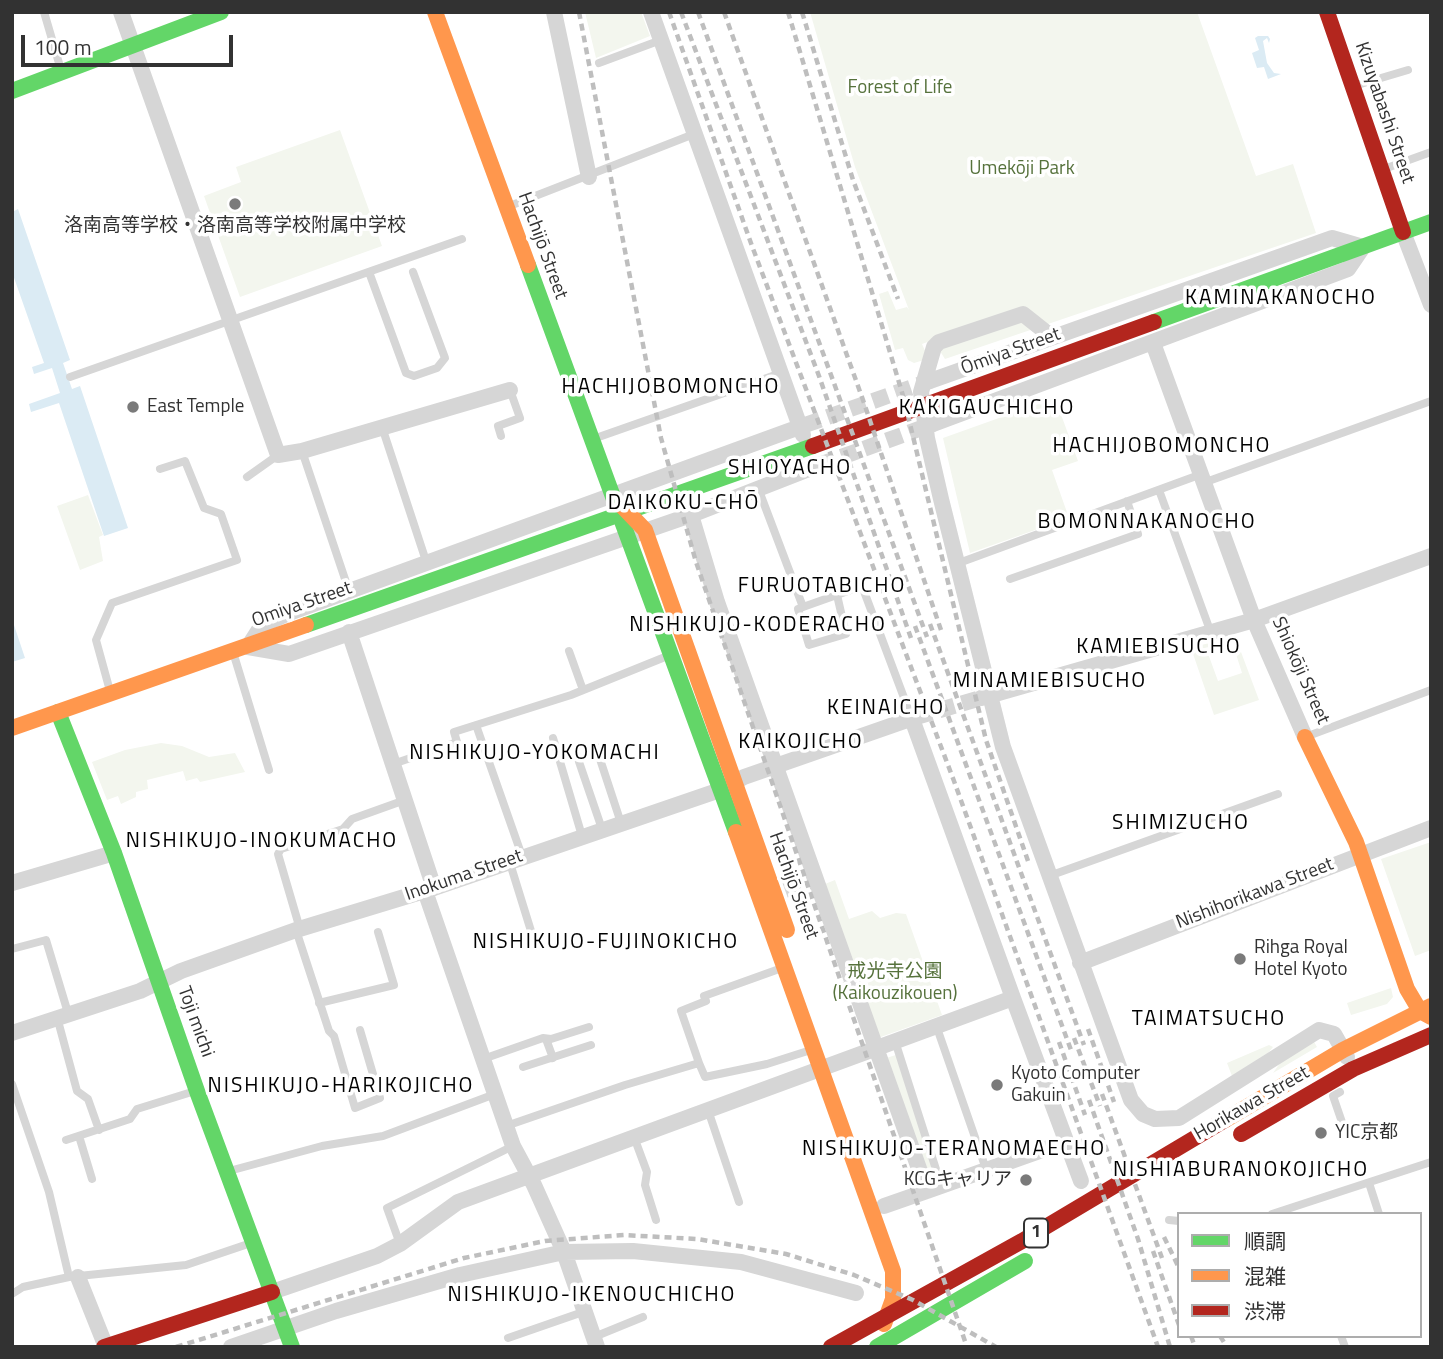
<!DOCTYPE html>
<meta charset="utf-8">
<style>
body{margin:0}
#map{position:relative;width:1443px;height:1359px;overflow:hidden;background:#fff;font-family:"Titillium Web","Noto Sans JP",sans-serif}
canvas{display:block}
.frame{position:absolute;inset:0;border:14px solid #323232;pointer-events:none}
.legend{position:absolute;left:1177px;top:1212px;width:245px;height:126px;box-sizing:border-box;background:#fff;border:2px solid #adadad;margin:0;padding:9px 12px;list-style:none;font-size:21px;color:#323232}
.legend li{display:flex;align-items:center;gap:14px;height:35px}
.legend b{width:35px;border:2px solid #adadad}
.scale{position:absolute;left:21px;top:35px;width:212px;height:32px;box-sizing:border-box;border:4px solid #323232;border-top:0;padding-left:9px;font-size:21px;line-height:24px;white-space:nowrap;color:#323232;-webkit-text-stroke:5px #fff;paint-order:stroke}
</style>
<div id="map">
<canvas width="1443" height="1359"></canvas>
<div class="frame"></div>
<ul class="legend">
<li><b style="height:9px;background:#63d668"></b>順調</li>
<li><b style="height:9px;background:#ff974d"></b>混雑</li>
<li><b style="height:9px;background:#b3261e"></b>渋滞</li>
</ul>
<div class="scale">100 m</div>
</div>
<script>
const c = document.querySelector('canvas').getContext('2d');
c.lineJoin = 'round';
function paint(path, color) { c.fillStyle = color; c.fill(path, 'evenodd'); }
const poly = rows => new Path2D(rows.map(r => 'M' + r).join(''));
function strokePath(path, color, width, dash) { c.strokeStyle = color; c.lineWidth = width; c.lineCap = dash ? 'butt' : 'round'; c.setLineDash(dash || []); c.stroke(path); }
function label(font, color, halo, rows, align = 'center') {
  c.font = font + ' "Titillium Web","Noto Sans JP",sans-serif'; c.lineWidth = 7; c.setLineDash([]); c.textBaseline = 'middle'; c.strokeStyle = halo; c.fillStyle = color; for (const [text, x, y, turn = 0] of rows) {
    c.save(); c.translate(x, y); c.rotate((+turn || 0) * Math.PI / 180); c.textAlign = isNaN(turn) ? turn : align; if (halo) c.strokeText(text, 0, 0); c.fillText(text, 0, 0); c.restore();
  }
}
const green = poly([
 [585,12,641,12,650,36,596,58],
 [810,12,1197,12,1256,176,1293,164,1316,233,945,359,933,340,922,344,927,355,924,360,914,363,908,360,903,348,895,350,879,294,888,291,896,310,907,307,909,310,855,167],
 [340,130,382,246,240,297,204,196,241,182,236,167],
 [1055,398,1078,461,1052,470,1069,518,970,553,943,438],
 [88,495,103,535,99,537,103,561,80,570,57,506],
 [1223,639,1224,642,1206,648,1218,681,1242,673,1236,654,1241,652,1259,700,1214,715,1191,648],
 [161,743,182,746,209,757,235,753,245,772,200,782,197,778,186,781,183,771,147,780,148,789,136,792,136,797,121,804,118,796,107,800,92,762,125,750],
 [1431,842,1431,950,1415,956,1381,859],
 [835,880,849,919,872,911,880,918,896,913,906,914,942,1015,878,1038,825,884],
 [1391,988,1393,997,1387,1004,1351,1015,1347,1003],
 [1313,1040,1317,1047,1273,1073,1280,1063],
 [1269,1045,1273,1047,1269,1052,1232,1076,1227,1063],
 [896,1055,938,1182,931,1185,883,1059]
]);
const water = poly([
 [1258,36,1268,36,1270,39,1269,43,1267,38,1263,41,1267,63,1274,73,1281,74,1268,79,1264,67,1257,68,1252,53,1259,50,1255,38],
 [18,209,70,360,63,363,72,389,80,386,128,528,104,536,59,403,31,412,29,404,60,393,52,368,34,374,32,367,44,363,12,272,12,212],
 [12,619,25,658,12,662]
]);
const streetTunnel = poly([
 [805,425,930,381],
 [819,465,933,424],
 [916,717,981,698],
 [785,890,816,879]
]);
const lane = poly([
 [44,12,61,70],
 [599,63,661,40],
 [1354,86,1408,70],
 [1384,169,1431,152],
 [507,207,694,134],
 [369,272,406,373,414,376,437,368,445,358,413,272],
 [70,377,462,239],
 [382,427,427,564],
 [501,436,498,426,520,418,510,390],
 [593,439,781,373],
 [302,451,349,591],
 [247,477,278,455],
 [1203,483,1431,401],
 [758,488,803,607,798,609,809,645,846,634,837,595],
 [1159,490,1211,633],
 [956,564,1199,475],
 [1010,579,1138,534,1127,501],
 [803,607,862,586,912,719],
 [569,651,583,690],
 [233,652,269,770],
 [110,691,96,640,112,603,237,560,221,514,204,508,185,461,160,469],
 [476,725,522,856],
 [1308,736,1431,690],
 [553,738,582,836],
 [596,747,621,823],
 [576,753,602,829],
 [393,764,457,742,454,732,571,695,670,655],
 [509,860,531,931],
 [1049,876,1278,794],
 [300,929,278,854,281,849,343,829,352,819,405,800],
 [296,930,329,1031,334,1036,355,1108,380,1098,360,1030],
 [12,949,46,940,68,1013],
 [782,968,704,996,706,1001,681,1011,699,1063,705,1077,767,1064,814,1049],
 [319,1003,394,985,378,932],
 [57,1017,77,1091,88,1099,99,1130],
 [936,1025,986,1169],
 [546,1039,553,1058],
 [895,1041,941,1185],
 [483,1059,543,1038,551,1039,589,1027],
 [523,1067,591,1045],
 [12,1084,49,1192,69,1277],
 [1340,1092,1333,1096,1344,1128],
 [708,1110,739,1202],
 [506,1126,625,1085,699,1063],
 [79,1136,92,1179],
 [634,1137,647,1172,645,1185,656,1220],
 [66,1140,130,1119,137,1109,195,1091],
 [229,1171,322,1146,383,1136,495,1094],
 [1369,1183,1379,1214],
 [1272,1214,1431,1162],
 [1169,1220,1179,1221],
 [400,1244,387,1208,513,1146],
 [12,1294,23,1287,69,1277,186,1265,251,1243],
 [1341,1336,1345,1347],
 [594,1337,643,1317],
 [508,1338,583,1312]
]);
const street = poly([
 [121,12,278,455,302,451,510,390],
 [554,12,589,177],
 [651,12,803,435],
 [1403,232,1431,305],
 [1052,337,1023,314,939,342,934,347,921,392,927,438,941,499,1003,747,1131,1100,1143,1114,1155,1119,1179,1118,1319,1030,1334,1034,1347,1057],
 [1153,343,1254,620,1305,737],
 [930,381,1332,238,1363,247,1348,269,933,424],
 [805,425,289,613,262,625,248,647,289,654,691,515,819,465],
 [691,515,717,602,927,1191,1065,1142],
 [349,632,434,888],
 [981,698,1254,620,1431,556],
 [912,719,1013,998],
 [12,883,114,853],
 [425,891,513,1146,534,1185,564,1252,597,1347],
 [1080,963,1431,828],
 [12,1033,140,991,181,971,296,930,434,888,720,790,744,777,916,717],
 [884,1206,927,1191],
 [78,1277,106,1347],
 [272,1292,377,1256,400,1244,458,1202,1013,998,1081,1181],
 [231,1347,336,1311,460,1275,564,1252,633,1251,741,1262,856,1293]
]);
const fast = poly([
 [12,91,221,12],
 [528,265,736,832],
 [1154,322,1431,222],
 [306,625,813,446],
 [58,712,114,853,198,1094,292,1347],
 [877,1347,1025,1261]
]);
const slow = poly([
 [435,12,528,265],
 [622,506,645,530,787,930],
 [12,728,306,625],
 [1305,737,1356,842,1407,989,1420,1011,1431,1017],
 [736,832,893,1271,893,1299,884,1324],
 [1225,1120,1343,1050,1431,1006]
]);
const jam = poly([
 [1327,12,1403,232],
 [813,446,1154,322],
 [1241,1134,1353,1069,1431,1035],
 [104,1347,272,1292],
 [831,1347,1022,1241,1225,1120]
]);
const rail = poly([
 [579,12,661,438,696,562,967,1347],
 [669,12,752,246,954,781,1158,1347],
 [681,12,819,376,912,641],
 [698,12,927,637],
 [724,12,863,400,942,633],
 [788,12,904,399,986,740,1028,861],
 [802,12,853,180,898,299],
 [930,624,1084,1045],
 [915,626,1071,1050],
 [1088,1029,1114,1102],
 [1074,1038,1100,1106],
 [1059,1042,1085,1115],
 [1102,1094,1162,1258],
 [1089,1100,1138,1239,1170,1347],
 [1164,1237,1179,1268],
 [1153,1251,1179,1325],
 [1191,1336,1195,1347],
 [1220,1336,1227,1347],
 [176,1347,464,1258,545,1241,624,1235,697,1239,786,1254,854,1275,913,1300,996,1347]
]);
const markers = [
 [235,204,7,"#7a7a7a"],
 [133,407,7,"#7a7a7a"],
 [1240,959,7,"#7a7a7a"],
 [997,1085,7,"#7a7a7a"],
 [1321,1133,7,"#7a7a7a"],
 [1026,1180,7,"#7a7a7a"]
];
const shields = [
 [1036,1233,24]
];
const shieldNames = [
 ["1",1036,1233]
];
const parkNames = [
 ["Forest of Life",900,88],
 ["Umekōji Park",1022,169],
 ["戒光寺公園",895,972],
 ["(Kaikouzikouen)",895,994]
];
const streetNames = [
 ["Kizuyabashi Street",1384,113,71],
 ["Hachijō Street",542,246,70],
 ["Ōmiya Street",1011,352,-20],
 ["Omiya Street",302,605,-19],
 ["Shiokōji Street",1300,671,66],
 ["Inokuma Street",464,876,-19],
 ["Hachijō Street",793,886,70],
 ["Nishihorikawa Street",1255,894,-21],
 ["Toji michi",195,1022,70],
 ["Horikawa Street",1252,1104,-30]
];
const poiNames = [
 ["洛南高等学校・洛南高等学校附属中学校",235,226,"center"],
 ["East Temple",147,407],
 ["Rihga Royal",1254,948],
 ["Hotel Kyoto",1254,970],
 ["Kyoto Computer",1011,1074],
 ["Gakuin",1011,1096],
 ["YIC京都",1335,1133],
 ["KCGキャリア",1012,1180,"right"]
];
const neighbourhoodNames = [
 ["KAMINAKANOCHO",1281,299],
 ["HACHIJOBOMONCHO",671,388],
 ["KAKIGAUCHICHO",987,409],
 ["HACHIJOBOMONCHO",1162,447],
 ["SHIOYACHO",790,469],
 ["DAIKOKU-CHŌ",684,504],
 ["BOMONNAKANOCHO",1147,523],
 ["FURUOTABICHO",822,587],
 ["NISHIKUJO-KODERACHO",758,626],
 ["KAMIEBISUCHO",1159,648],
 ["MINAMIEBISUCHO",1050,682],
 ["KEINAICHO",886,709],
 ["KAIKOJICHO",801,743],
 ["NISHIKUJO-YOKOMACHI",535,754],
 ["SHIMIZUCHO",1181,824],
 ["NISHIKUJO-INOKUMACHO",262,842],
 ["NISHIKUJO-FUJINOKICHO",606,943],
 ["TAIMATSUCHO",1209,1020],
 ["NISHIKUJO-HARIKOJICHO",341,1087],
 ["NISHIKUJO-TERANOMAECHO",954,1150],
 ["NISHIABURANOKOJICHO",1241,1171],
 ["NISHIKUJO-IKENOUCHICHO",592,1296]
];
paint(green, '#f3f6ee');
paint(water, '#dbebf4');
strokePath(streetTunnel, '#d6d6d6', 16, [16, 8]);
strokePath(lane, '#d6d6d6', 8);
strokePath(street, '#d6d6d6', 16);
strokePath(fast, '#63d668', 16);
strokePath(slow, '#ff974d', 16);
strokePath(jam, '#b3261e', 16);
strokePath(rail, '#bebebe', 4.5, [7, 5]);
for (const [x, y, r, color] of markers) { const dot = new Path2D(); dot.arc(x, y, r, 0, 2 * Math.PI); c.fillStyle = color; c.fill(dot); strokePath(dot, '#fff', 2.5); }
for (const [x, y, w] of shields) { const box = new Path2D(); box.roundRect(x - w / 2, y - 14.5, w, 29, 5); c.fillStyle = '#fff'; c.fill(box); strokePath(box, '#323232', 2); }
label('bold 18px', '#323232', null, shieldNames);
label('19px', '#56723c', '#fff', parkNames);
label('19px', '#323232', '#fff', streetNames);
label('19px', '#323232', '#fff', poiNames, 'left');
c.letterSpacing = '2px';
label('21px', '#000', '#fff', neighbourhoodNames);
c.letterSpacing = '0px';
</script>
